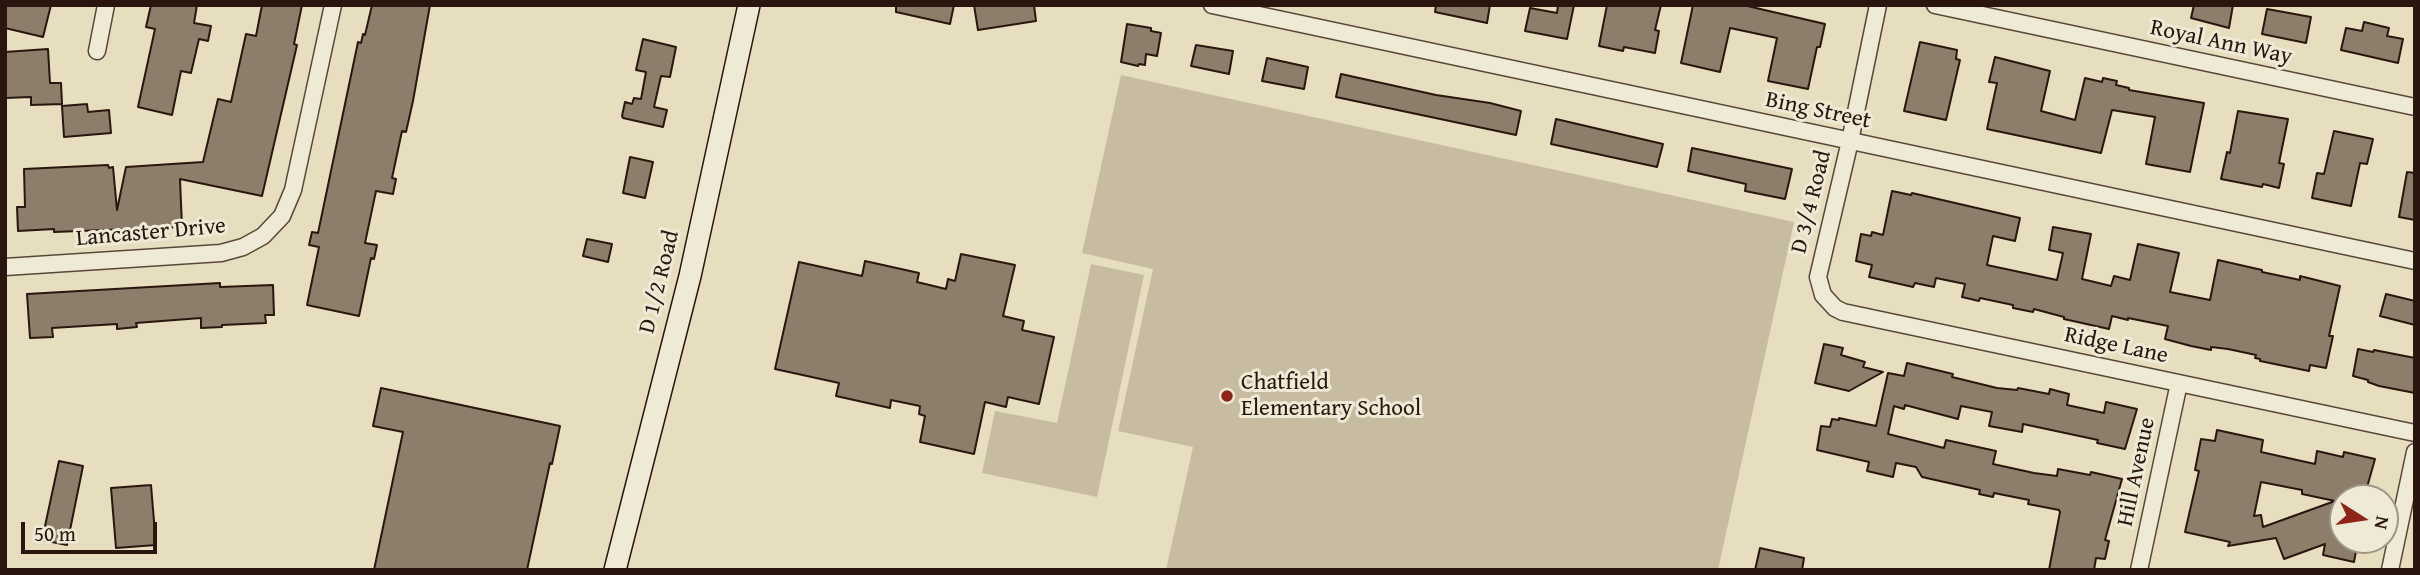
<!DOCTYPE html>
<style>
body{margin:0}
#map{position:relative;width:2420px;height:575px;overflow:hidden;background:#e7dec0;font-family:"Gentium Book Plus",serif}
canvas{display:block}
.frame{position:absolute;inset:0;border:7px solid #2a160e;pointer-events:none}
.north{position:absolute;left:2329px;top:484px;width:70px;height:70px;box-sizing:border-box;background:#efead6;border:2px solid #a09586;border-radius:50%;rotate:102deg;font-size:19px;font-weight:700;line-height:28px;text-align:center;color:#2a160e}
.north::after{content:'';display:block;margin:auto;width:24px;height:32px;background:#8f2418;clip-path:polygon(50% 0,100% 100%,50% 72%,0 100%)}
.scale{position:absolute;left:21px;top:522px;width:136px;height:32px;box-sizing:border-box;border:4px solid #2a160e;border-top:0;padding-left:9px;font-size:21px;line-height:24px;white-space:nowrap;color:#2a160e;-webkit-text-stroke:5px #efead6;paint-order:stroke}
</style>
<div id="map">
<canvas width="2420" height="575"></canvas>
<div class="frame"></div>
<div class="north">N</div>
<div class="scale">50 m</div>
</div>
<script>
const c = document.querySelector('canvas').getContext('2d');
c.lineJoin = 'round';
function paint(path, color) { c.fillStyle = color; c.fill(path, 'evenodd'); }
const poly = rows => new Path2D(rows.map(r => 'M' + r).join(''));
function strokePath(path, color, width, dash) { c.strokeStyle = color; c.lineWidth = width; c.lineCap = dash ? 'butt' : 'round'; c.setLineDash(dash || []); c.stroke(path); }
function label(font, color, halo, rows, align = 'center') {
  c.font = font + ' "Gentium Book Plus",serif'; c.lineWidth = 6; c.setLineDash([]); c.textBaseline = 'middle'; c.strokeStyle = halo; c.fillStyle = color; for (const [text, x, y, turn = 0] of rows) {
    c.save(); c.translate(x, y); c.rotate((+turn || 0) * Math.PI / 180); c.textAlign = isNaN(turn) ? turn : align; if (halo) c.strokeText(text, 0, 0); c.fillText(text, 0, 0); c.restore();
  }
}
const green = poly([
 [1121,75,1794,222,1718,570,1166,570,1193,447,1118,431,1153,269,1082,253],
 [1091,264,1144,275,1097,497,982,473,995,411,1057,423]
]);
const building = poly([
 [5,5,51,5,43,37,5,28,5,5],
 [151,5,197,5,194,23,211,26,208,41,199,39,191,73,181,71,172,115,138,107,155,29,146,27,151,5],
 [262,5,302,5,294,44,297,45,262,196,180,179,182,227,54,232,54,229,18,231,17,207,25,207,24,169,108,165,109,168,113,167,117,210,126,167,203,162,218,99,231,102,246,34,256,36,262,5],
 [372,5,430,5,413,101,406,132,402,131,392,178,396,179,393,194,376,191,365,243,377,245,374,259,371,258,359,316,307,305,319,247,309,245,312,232,318,233,358,42,361,43,363,34,365,35,372,5],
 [896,5,954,5,950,24,896,12,896,5],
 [974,5,1034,5,1036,21,978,30,974,5],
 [1436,5,1490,5,1487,23,1435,12,1436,5],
 [1558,5,1574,5,1567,39,1525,31,1530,8,1557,13,1558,5],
 [1607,5,1661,5,1655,30,1659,31,1655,53,1624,47,1623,51,1599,46,1607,5],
 [1693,5,1743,5,1825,24,1820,47,1817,47,1808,89,1768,81,1777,38,1730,28,1720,72,1681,63,1693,5],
 [2194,5,2233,5,2229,28,2191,18,2194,5],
 [2267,9,2311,17,2306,43,2262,34,2267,9],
 [2364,22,2389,28,2387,36,2403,39,2398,63,2341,50,2346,28,2362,31,2364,22],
 [1127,24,1151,28,1151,31,1161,33,1157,56,1146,54,1145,65,1139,64,1138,66,1121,62,1127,24],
 [643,39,676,47,670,77,661,76,654,107,667,110,663,127,623,118,622,116,625,102,632,104,634,98,641,99,646,72,636,70,643,39],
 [1920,42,1957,50,1956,59,1960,60,1946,120,1904,111,1920,42],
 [1196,45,1233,51,1229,74,1191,66,1196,45],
 [48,49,50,83,61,83,62,104,31,105,31,97,5,98,5,52,48,49],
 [1995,57,2050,71,2041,111,2075,120,2085,78,2102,82,2103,78,2117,81,2116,85,2129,88,2129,90,2204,103,2190,172,2146,164,2155,117,2112,110,2101,153,1987,129,1997,83,1989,82,1995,57],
 [1267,58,1308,67,1304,89,1262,81,1267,58],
 [1341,74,1436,95,1490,103,1521,111,1516,135,1336,97,1341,74],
 [87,104,88,112,109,110,111,133,64,137,62,106,87,104],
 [2238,111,2288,119,2279,163,2284,164,2279,188,2263,184,2262,187,2221,179,2227,152,2230,153,2238,111],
 [1556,119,1663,144,1657,167,1551,144,1556,119],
 [2334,131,2373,139,2367,164,2360,163,2351,206,2312,198,2317,173,2324,174,2334,131],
 [1692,148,1792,169,1785,199,1745,191,1746,184,1688,171,1692,148],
 [630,157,653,162,645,198,623,193,630,157],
 [2407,172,2415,173,2415,220,2399,217,2407,172],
 [1892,191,1911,195,1912,193,2020,218,2015,241,1993,236,1987,265,2057,280,2063,253,2049,250,2053,227,2091,234,2082,279,2111,286,2114,276,2130,280,2138,244,2179,253,2170,292,2210,300,2218,260,2262,270,2262,272,2300,280,2300,276,2340,286,2329,336,2333,336,2326,368,2310,365,2309,371,2260,361,2260,359,2255,358,2256,355,2228,349,2211,347,2211,350,2191,346,2165,339,2168,326,2128,318,2128,320,2112,316,2109,329,2064,319,2064,317,2034,309,2033,312,2013,308,2013,305,1980,298,1979,301,1962,297,1965,284,1936,278,1934,287,1915,283,1913,287,1869,277,1872,265,1856,261,1861,234,1871,236,1872,232,1883,235,1892,191],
 [587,239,612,244,608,262,583,256,587,239],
 [961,254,1015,265,1003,316,1024,321,1022,330,1054,337,1039,404,1008,397,1006,407,985,402,974,454,920,442,925,416,919,414,920,406,891,400,890,408,836,396,839,383,775,369,799,262,862,276,865,261,919,273,917,282,946,289,948,279,955,281,961,254],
 [220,283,220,287,273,285,274,315,265,315,266,323,222,325,222,327,201,328,201,318,136,323,137,327,117,329,117,324,52,328,53,337,30,338,27,294,220,283],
 [2386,294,2415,301,2415,325,2380,316,2386,294],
 [1824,344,1843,348,1841,355,1865,362,1863,367,1883,372,1849,391,1815,383,1824,344],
 [2358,349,2373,352,2374,350,2415,358,2415,393,2379,386,2368,382,2368,380,2353,376,2358,349],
 [1907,363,1953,374,1952,377,1997,388,2017,390,2018,388,2049,394,2050,389,2069,394,2067,405,2104,413,2106,402,2137,409,2125,449,2097,443,2098,440,2023,424,2022,432,1989,426,1992,412,1961,406,1958,419,1905,405,1904,409,1894,406,1888,434,1944,448,1946,440,1996,451,1993,464,2034,473,2057,476,2058,469,2090,475,2091,472,2122,479,2105,540,2109,541,2105,559,2096,558,2094,570,2049,570,2060,512,2059,510,2028,504,2029,500,1994,493,1993,497,1979,494,1980,490,1922,477,1916,467,1896,463,1893,477,1867,471,1869,462,1817,450,1821,426,1830,427,1832,419,1839,420,1839,418,1876,426,1888,373,1904,376,1907,363],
 [381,388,560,426,552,464,550,463,527,570,374,570,403,432,373,426,381,388],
 [2217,430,2263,440,2261,452,2315,464,2317,451,2343,457,2344,452,2375,459,2364,498,2343,498,2343,540,2358,540,2354,562,2323,555,2325,544,2284,559,2276,538,2228,546,2230,542,2185,532,2199,471,2195,470,2201,439,2215,441,2217,430],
 [2261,482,2302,490,2302,494,2335,501,2263,527,2261,515,2254,516,2261,482],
 [59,461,83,466,67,545,42,540,59,461],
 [151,485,156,545,116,548,111,488,151,485],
 [1760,548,1804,558,1802,570,1755,570,1760,548]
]);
const minor = poly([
 [1212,5,2415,261],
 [1878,5,1850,141,1818,277,1823,295,1835,308,1843,312,2415,433],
 [1935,5,2415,107],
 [97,51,106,5],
 [5,267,221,253,243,247,263,236,282,216,293,190,333,5],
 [2139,570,2179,383],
 [2390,570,2415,452]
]);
const secondary = poly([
 [615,570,690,276,749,5]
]);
const markers = [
 [1227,396,7,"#8f2418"]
];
const streetNames = [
 ["Royal Ann Way",2221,43,12],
 ["Bing Street",1818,111,12],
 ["D 3/4 Road",1812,202,-76],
 ["Lancaster Drive",151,233,-5],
 ["D 1/2 Road",660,282,-76],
 ["Ridge Lane",2116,346,12],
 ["Hill Avenue",2137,472,-78]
];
const poiNames = [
 ["Chatfield",1241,383],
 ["Elementary School",1241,409]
];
paint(green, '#c7bca2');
paint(building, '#8c7e6b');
strokePath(building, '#2a160e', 2);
strokePath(minor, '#59483a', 19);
strokePath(secondary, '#2a160e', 24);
strokePath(minor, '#efead6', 16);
strokePath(secondary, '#efead6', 21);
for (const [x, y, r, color] of markers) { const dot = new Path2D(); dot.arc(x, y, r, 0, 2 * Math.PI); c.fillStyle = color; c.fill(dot); strokePath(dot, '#efead6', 2.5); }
label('23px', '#2a160e', '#efead6', streetNames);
label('23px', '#2a160e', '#efead6', poiNames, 'left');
</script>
